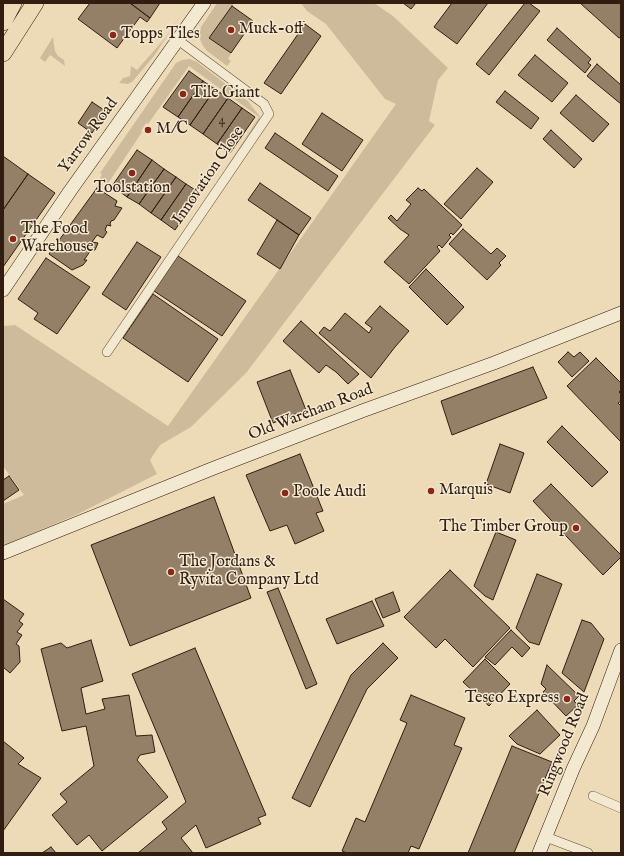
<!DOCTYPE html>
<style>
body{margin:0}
#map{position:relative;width:624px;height:856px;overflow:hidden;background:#eddbb7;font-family:"IM FELL English",serif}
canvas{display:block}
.frame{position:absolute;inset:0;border:4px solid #311e10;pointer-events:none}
</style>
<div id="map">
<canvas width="624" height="856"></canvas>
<div class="frame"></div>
</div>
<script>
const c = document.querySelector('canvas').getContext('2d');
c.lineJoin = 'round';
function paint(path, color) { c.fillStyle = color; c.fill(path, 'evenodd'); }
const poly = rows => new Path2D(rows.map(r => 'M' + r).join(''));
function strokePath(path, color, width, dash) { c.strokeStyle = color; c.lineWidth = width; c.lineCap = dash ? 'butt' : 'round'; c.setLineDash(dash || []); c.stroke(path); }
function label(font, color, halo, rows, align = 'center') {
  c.font = font + ' "IM FELL English",serif'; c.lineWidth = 3; c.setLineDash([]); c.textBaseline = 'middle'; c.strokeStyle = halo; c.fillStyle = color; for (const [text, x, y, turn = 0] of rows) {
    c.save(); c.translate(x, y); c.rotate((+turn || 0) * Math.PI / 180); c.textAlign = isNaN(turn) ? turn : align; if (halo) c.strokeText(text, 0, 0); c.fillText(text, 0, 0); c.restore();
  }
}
const green = poly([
 [217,3,234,3,209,38,231,53,228,59,231,61,227,66,206,50,202,44,199,37,201,27],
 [301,3,374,3,393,16,448,68,438,80,429,121,435,125,246,373,191,427,160,445,150,460,157,474,78,514,3,546,3,504,24,495,3,466,3,326,15,325,168,426,396,104,385,99,326,24,307,11],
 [181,15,154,56,132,82,128,84,119,83,123,78,130,76,131,66,137,70,165,38],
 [53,37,55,51,58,56,64,60,65,66,50,55,45,62,40,58],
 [190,59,197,62,248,101,260,117,258,124,229,167,226,168,259,117,189,66,148,124,146,123,141,131,142,132,107,185,99,180,102,174,100,173,176,63,182,60]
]);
const building = poly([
 [90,3,130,3,150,18,147,22,140,17,117,48,78,19,90,3],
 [130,3,160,3,150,18,130,3],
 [403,3,416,3,411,9,403,3],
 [452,3,488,3,457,44,434,27,452,3],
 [525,3,529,3,540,11,489,75,476,64,525,3],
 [580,3,621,3,621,37,619,38,580,3],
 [232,6,253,21,231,53,209,38,232,6],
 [305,24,321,36,281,94,264,83,305,24],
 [557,28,591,59,588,63,591,65,585,73,547,40,557,28],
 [535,55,568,83,552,102,518,75,535,55],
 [597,64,621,85,621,104,587,76,597,64],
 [189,71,203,81,178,117,163,107,189,71],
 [203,81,215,89,190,125,178,117,203,81],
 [215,89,228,98,203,134,190,125,215,89],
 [505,91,539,118,531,129,496,102,505,91],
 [576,95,609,124,593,142,560,113,576,95],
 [228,98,242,108,217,144,203,134,228,98],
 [92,102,107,112,92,133,78,123,92,102],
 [242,108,255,117,230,153,217,144,242,108],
 [322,113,363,140,342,171,302,144,322,113],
 [551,130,582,159,574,168,543,139,551,130],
 [275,133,338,176,328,191,265,148,275,133],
 [137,150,152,160,127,197,112,186,137,150],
 [3,156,28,174,3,210,3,156],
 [152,160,164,169,139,204,127,197,152,160],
 [477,168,493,182,461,219,444,204,477,168],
 [164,169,176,177,151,213,139,204,164,169],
 [28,174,55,193,3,267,3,210,28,174],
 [176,177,186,184,161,220,151,213,176,177],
 [260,183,311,218,299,235,248,200,260,183],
 [186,184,200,193,175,230,161,220,186,184],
 [97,188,117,201,115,206,122,208,114,220,111,221,110,224,111,226,107,225,105,230,107,232,103,238,97,235,92,242,98,243,95,250,91,250,84,260,87,260,83,265,72,270,49,254,97,188],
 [418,188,422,191,424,189,462,225,453,235,451,233,449,235,451,237,442,248,439,245,437,247,440,251,409,284,384,262,409,235,400,229,388,218,391,215,397,221,411,204,406,200,418,188],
 [277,220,299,235,280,269,257,254,277,220],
 [463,229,491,254,497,248,506,256,499,263,501,265,487,280,449,244,463,229],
 [137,242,161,257,126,310,102,294,137,242],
 [178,256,246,301,222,336,154,291,178,256],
 [46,258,90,287,57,334,34,319,38,313,18,299,46,258],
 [426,269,464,307,447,325,409,287,426,269],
 [153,294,218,339,188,382,123,338,153,294],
 [380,306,409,331,395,347,371,378,319,333,324,327,330,331,345,313,369,333,372,328,365,323,380,306],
 [301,321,359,374,348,384,336,372,326,365,319,373,283,341,301,321],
 [568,352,574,357,580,352,589,361,572,377,558,362,568,352],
 [596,358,621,383,621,390,619,392,621,394,621,401,618,403,621,406,621,442,567,386,596,358],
 [533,367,547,398,452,435,441,401,533,367],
 [290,370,306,410,273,423,257,382,290,370],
 [562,426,608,472,592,487,547,442,562,426],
 [500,444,524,453,510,493,486,484,500,444],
 [300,454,323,511,316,513,324,531,295,544,287,525,270,531,246,475,300,454],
 [9,476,19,490,3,501,3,480,9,476],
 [551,484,621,555,621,557,603,575,533,501,551,484],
 [214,497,251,598,130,646,91,545,214,497],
 [496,532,516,540,493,600,485,596,474,586,496,532],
 [450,570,510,628,473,667,445,639,436,648,404,617,450,570],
 [537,574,562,584,539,645,529,642,516,628,537,574],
 [278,588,317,684,306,689,267,592,278,588],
 [393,592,400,611,383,618,375,599,393,592],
 [3,599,24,614,19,621,23,624,17,632,22,635,16,644,19,646,20,662,10,673,3,667,3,599],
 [372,601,384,626,337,644,326,619,372,601],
 [582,620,591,623,604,639,584,692,562,673,582,620],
 [511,630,530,648,522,657,512,647,495,665,485,657,511,630],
 [91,640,103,681,81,688,86,714,105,709,102,699,129,695,136,736,152,735,155,752,140,755,137,760,168,797,102,851,89,835,77,845,52,815,67,802,60,794,94,766,86,726,62,731,41,649,61,643,67,648,91,640],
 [383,643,398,658,367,689,310,807,292,798,351,675,383,643],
 [195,648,266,815,258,818,261,824,206,848,196,825,181,838,193,853,138,853,167,829,162,822,186,802,132,674,195,648],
 [485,659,510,684,489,706,463,682,485,659],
 [547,665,579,696,574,701,578,705,566,716,543,692,546,689,541,684,547,665],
 [411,695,465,718,454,745,462,748,419,849,411,846,408,853,347,853,342,851,356,818,365,822,407,723,400,720,411,695],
 [537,710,560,735,540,754,517,744,509,736,537,710],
 [3,741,24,758,18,764,41,778,3,831,3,741],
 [512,746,552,762,514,853,468,853,512,746],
 [51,847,56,853,42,853,51,847]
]);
const street = poly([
 [107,352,269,114,264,104,178,40],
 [593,796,621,808],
 [546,837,588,853]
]);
const secondary = poly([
 [3,290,70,191,204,3],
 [3,553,214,468,362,411,494,363,621,313],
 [539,853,573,769,593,726,621,650]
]);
const highway = poly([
 [3,22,13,3],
 [3,53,35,3]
]);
const markers = [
 [231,30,4,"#8f2418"],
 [113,35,4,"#8f2418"],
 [183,94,4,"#8f2418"],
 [148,130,4,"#8f2418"],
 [132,173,4,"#8f2418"],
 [13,239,4,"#8f2418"],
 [431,491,4,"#8f2418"],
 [285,493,4,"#8f2418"],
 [576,528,4,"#8f2418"],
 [171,572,4,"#8f2418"],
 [567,699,4,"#8f2418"]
];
const numberNames = [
 ["4",222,121]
];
const poiNames = [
 ["Muck-off",239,30],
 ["Topps Tiles",121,35],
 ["Tile Giant",191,94],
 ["M/C",156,130],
 ["Toolstation",132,189,"center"],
 ["The Food",21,230],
 ["Warehouse",21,248],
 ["Marquis",439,491],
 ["Poole Audi",293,493],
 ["The Timber Group",568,528,"right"],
 ["The Jordans &",179,563],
 ["Ryvita Company Ltd",179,581],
 ["Tesco Express",559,699,"right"]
];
const streetNames = [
 ["Yarrow Road",89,136,-54],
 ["Innovation Close",209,176,-56],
 ["Old Wareham Road",311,413,-21],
 ["Ringwood Road",565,745,-68]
];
paint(green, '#cdbb9b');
paint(building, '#938067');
strokePath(building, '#311e10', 1);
strokePath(street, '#604d3a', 10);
strokePath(secondary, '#311e10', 14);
strokePath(highway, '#311e10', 18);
strokePath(street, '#f3e8d0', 9);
strokePath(secondary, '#f3e8d0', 13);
strokePath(highway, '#eddbb7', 17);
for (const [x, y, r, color] of markers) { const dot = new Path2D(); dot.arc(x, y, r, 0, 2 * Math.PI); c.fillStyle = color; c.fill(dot); strokePath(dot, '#f3e8d0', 1.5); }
label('14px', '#4a3626', null, numberNames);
label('16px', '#311e10', '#f3e8d0', poiNames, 'left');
label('16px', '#311e10', '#f3e8d0', streetNames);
</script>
